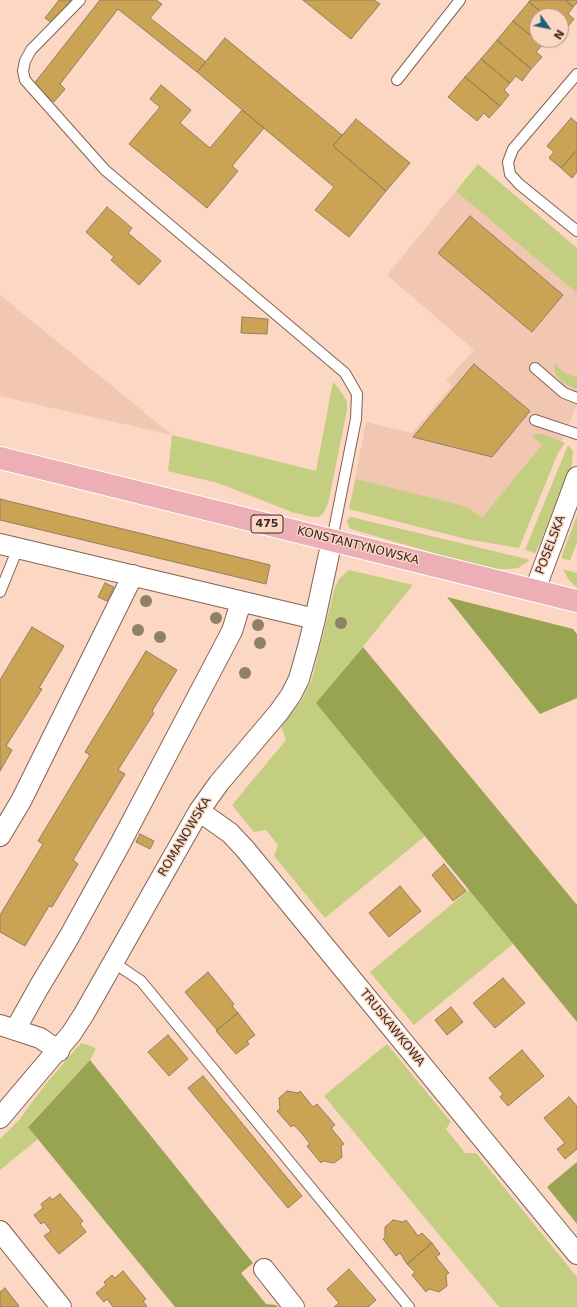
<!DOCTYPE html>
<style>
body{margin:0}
#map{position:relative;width:577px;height:1307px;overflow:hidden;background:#fbd7c4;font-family:"DejaVu Sans",sans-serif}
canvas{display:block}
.north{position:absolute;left:529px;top:8px;width:40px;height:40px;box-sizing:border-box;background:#fbd7c4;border:1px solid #ad9284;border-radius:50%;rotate:123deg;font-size:11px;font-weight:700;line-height:16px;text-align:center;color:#372a23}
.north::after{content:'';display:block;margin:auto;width:14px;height:18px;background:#1b6272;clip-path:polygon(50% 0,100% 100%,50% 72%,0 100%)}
</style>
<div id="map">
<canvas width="577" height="1307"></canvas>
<div class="north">N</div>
</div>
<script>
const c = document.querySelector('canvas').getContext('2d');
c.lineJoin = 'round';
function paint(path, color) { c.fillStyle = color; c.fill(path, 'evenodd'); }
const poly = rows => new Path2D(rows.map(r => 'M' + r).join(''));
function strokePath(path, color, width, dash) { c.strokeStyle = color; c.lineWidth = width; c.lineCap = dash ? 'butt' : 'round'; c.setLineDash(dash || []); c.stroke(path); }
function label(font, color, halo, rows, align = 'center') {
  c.font = font + ' "DejaVu Sans",sans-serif'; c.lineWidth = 3; c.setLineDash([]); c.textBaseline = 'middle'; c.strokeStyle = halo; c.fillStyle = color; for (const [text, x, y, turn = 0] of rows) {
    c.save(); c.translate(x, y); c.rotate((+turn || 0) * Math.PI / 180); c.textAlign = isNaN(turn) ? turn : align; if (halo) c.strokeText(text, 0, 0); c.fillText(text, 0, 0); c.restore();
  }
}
const built = poly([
 [478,164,577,248,577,404,519,548,466,539,349,509,366,422,412,433,452,386,446,381,474,350,387,275],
 [0,295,96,373,172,435,0,396]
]);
const green = poly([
 [478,164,577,248,577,293,456,191],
 [554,363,566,374,577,377,577,389,567,385,559,379,555,373],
 [333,382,342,393,347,402,347,410,328,504,327,505,323,514,318,517,312,517,292,512,218,483,168,471,172,435,316,471],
 [537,434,543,434,565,443,558,453,519,548,466,539,349,509,356,479,468,507,482,518,542,445,532,436],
 [568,445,573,451,572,464,542,539,535,553,525,550],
 [577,516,577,543,570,560,563,559,562,557,563,552],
 [351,517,527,559,529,561,518,568,507,569,489,569,351,529,348,525,347,520],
 [563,569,577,573,577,588,568,579],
 [349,570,413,585,317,703,425,836,325,918,274,856,278,845,266,830,254,832,232,805,286,740,281,726,302,700,312,679,335,587,339,579],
 [469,890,513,944,414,1025,370,972],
 [81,1043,91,1046,96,1049,90,1060,28,1126,38,1139,0,1170,0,1139,19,1120,44,1086],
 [387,1044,451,1122,446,1129,465,1153,476,1153,577,1277,577,1307,499,1307,324,1096]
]);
const forest = poly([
 [447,597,573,629,577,634,577,698,540,714],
 [363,647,577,905,577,1022,316,703],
 [90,1060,253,1263,241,1273,266,1304,276,1305,278,1307,175,1307,28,1127],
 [577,1162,577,1224,547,1187]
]);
const building = poly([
 [59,0,71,0,52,23,45,18,59,0],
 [100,0,156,0,162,4,150,18,206,62,197,72,118,9,60,84,65,89,54,102,33,85,100,0],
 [303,0,374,0,380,4,351,39,303,0],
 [530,0,565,0,573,7,568,14,574,19,564,31,561,29,561,16,546,16,529,2,530,0],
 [565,0,577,0,577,3,573,7,565,0],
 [529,2,546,16,537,16,537,40,546,40,542,45,513,21,529,2],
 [513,21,542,45,536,52,542,57,531,69,497,40,513,21],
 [225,38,342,135,333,146,386,191,349,237,315,210,334,187,197,72,225,38],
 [497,40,531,69,522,81,516,76,510,83,481,59,497,40],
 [481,59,510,83,504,90,509,95,500,106,465,77,481,59],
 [465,77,500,106,489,118,484,113,477,121,448,97,465,77],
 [161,85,191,110,180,123,210,148,242,110,264,128,232,166,238,171,207,208,129,144,160,107,150,99,161,85],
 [571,118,577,123,577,150,561,168,549,158,554,152,547,146,571,118],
 [356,119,410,163,386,191,333,146,356,119],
 [577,150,577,172,572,178,561,168,577,150],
 [107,207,132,228,128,233,161,261,139,285,111,260,114,257,86,232,107,207],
 [470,216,563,295,532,332,438,253,470,216],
 [242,317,268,319,267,334,241,333,242,317],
 [474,364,530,411,492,457,413,437,474,364],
 [0,499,270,565,266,584,0,520,0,499],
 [105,583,114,587,107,601,98,597,105,583],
 [32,627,64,646,39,688,42,689,6,746,12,750,0,771,0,680,32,627],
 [146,651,177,670,152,711,154,713,118,770,125,774,73,860,78,864,52,907,49,906,25,946,0,932,0,915,43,844,38,841,90,755,85,752,146,651],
 [140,834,154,841,150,849,136,842,140,834],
 [444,864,466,891,453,901,432,875,444,864],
 [400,886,421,911,389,937,369,913,400,886],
 [208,972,234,1004,232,1006,238,1013,217,1030,185,992,208,972],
 [503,978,525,1003,495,1028,473,1003,503,978],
 [451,1007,463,1022,447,1035,435,1020,451,1007],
 [238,1013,255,1035,247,1041,249,1044,236,1054,216,1031,238,1013],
 [168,1035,188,1059,169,1076,148,1052,168,1035],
 [522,1050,544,1076,508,1106,500,1097,503,1094,489,1078,522,1050],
 [203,1076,302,1196,288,1208,188,1088,203,1076],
 [287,1091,298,1093,300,1091,313,1107,317,1104,335,1125,331,1128,344,1144,341,1146,342,1157,334,1163,323,1161,321,1163,307,1146,310,1144,303,1135,294,1125,291,1127,277,1111,280,1109,279,1098,287,1091],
 [569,1097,577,1106,577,1149,565,1159,557,1149,565,1143,544,1118,569,1097],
 [60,1194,83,1221,80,1224,86,1232,59,1254,44,1236,51,1231,44,1222,41,1224,34,1215,43,1208,41,1204,50,1197,52,1200,60,1194],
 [393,1220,403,1222,406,1220,418,1236,422,1233,432,1243,407,1264,400,1253,396,1256,383,1239,385,1237,385,1227,393,1220],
 [432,1243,440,1254,436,1257,449,1273,446,1275,447,1286,439,1292,429,1289,426,1292,412,1275,415,1272,407,1264,432,1243],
 [349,1269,376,1300,368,1307,334,1307,339,1303,327,1289,349,1269],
 [123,1271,146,1299,143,1301,147,1307,113,1307,107,1299,104,1302,96,1293,106,1285,104,1282,112,1275,115,1278,123,1271],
 [5,1288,19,1306,17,1307,0,1307,0,1292,5,1288]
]);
const lane = poly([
 [80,0,31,50,25,61,23,71,25,80,105,170,345,373,357,394,356,419,332,540],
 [577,74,513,149,508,162,510,174,519,184,577,231],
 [397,80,460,0],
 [535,368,564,393,577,398],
 [535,420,577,434],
 [0,592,18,548],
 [113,962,141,981,409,1307]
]);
const street = poly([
 [0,544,315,619],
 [535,590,577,477],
 [199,811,230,833,245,849,577,1254],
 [0,836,21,801,133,575],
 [0,1025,40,1038,59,1051],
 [15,1030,39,987,69,937,119,846,232,631,241,602],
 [0,1118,71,1034,84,1014,199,811,219,783,279,712,291,695,299,679,308,647,315,619,332,540],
 [0,1231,61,1307],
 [264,1269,294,1307]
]);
const primary = poly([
 [0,458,577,601]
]);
const trees = [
 [146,601],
 [216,618],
 [341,623],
 [258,625],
 [138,630],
 [160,637],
 [260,643],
 [245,673]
];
const shields = [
 [267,524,32]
];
const shieldNames = [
 ["475",267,524]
];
const streetNames = [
 ["POSELSKA",551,545,-69],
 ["KONSTANTYNOWSKA",358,546,14],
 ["ROMANOWSKA",185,837,-59],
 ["TRUSKAWKOWA",392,1028,51]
];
paint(built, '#f1c7b2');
paint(green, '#c3ce81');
paint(forest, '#99a453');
paint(building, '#cba355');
strokePath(building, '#907f61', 1);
strokePath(lane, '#826353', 12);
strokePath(street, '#826353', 22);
strokePath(primary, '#fff', 24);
strokePath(lane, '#fff', 10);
strokePath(street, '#fff', 20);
strokePath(primary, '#ebafb5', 22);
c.fillStyle = '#8f8165';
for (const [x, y] of trees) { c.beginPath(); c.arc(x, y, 6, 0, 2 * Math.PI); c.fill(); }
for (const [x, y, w] of shields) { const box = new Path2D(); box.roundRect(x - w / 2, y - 9, w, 18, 3); c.fillStyle = '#fbd7c4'; c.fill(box); strokePath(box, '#372a23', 1); }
label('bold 11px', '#372a23', null, shieldNames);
label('12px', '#372a23', '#fbd7c4', streetNames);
</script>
